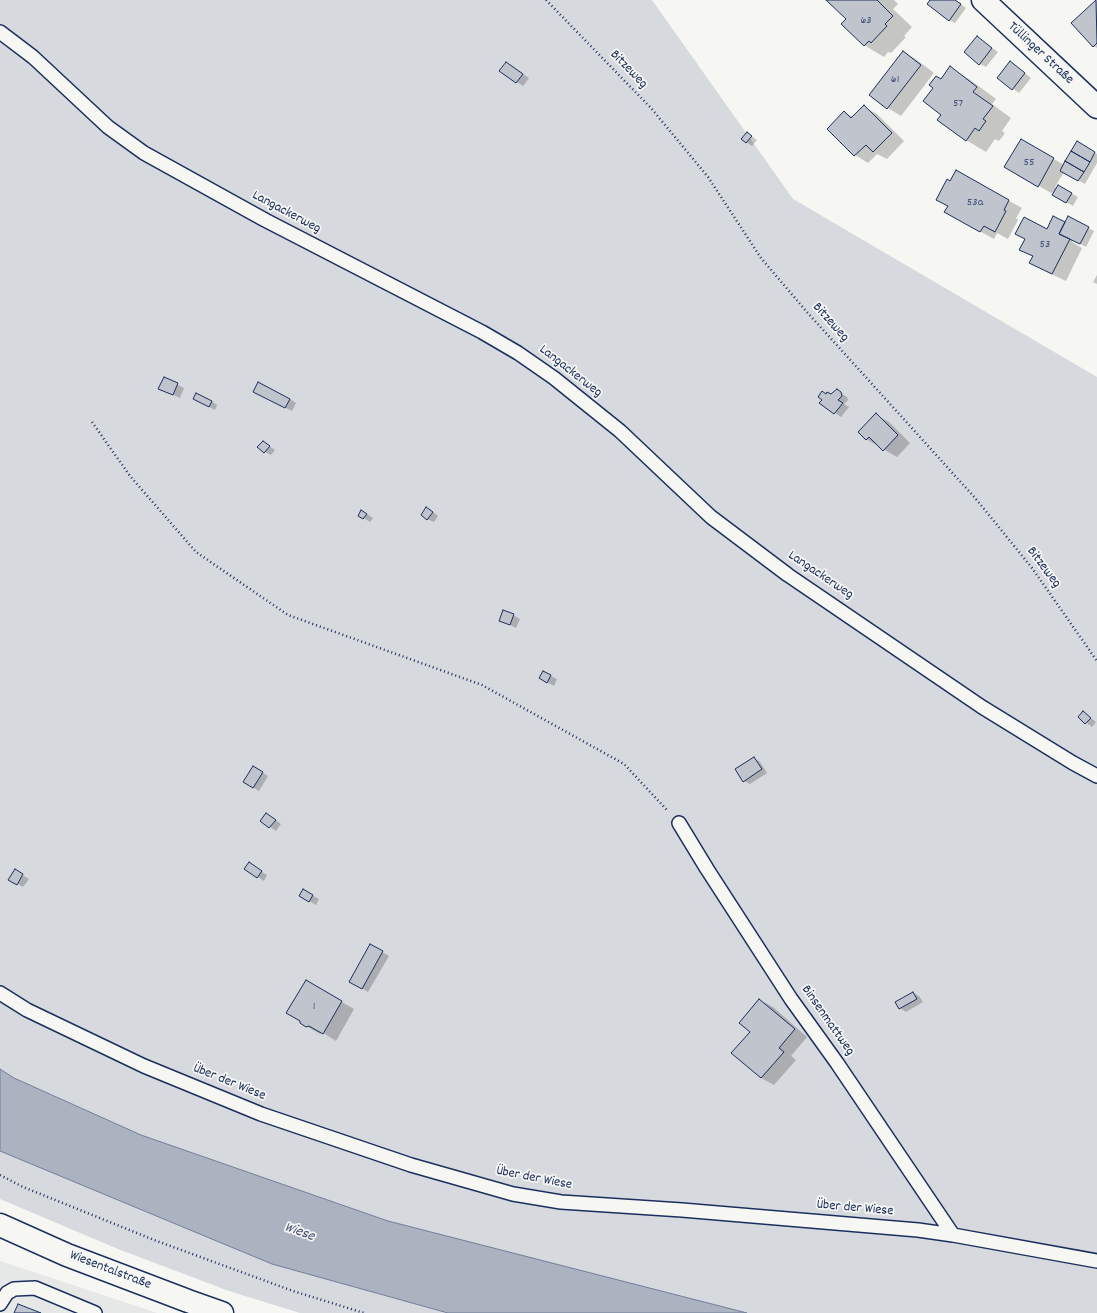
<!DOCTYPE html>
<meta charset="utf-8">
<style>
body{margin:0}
canvas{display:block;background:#f6f6f2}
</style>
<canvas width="1097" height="1313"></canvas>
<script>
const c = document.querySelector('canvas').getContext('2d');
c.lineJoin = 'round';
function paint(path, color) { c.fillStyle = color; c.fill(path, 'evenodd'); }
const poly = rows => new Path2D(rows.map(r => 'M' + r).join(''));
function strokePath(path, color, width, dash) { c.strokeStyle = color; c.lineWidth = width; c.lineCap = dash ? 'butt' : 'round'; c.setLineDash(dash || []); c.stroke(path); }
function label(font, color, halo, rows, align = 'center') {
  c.font = font + ' Dekko,sans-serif'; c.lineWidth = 3.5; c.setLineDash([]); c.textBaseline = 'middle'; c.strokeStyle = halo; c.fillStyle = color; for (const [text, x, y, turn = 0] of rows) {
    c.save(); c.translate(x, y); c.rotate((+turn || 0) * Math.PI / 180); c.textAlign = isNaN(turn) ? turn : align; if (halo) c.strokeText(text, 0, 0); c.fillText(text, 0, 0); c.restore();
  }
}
const built = poly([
 [0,1261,157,1313,0,1313]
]);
const green = poly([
 [0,0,652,0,793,199,1097,377,1097,1313,747,1313,388,1221,141,1135,14,1078,0,1069],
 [0,1151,272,1264,448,1313,300,1313,229,1291,118,1249,0,1199]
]);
const water = poly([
 [0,1069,14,1078,141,1135,388,1221,747,1313,448,1313,272,1264,0,1151,0,1069]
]);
const shadow = poly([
 [827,0,894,0,898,4,893,9,912,27,904,36,906,37,891,53,888,52,884,57,864,45,847,19],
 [931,0,955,0,966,8,955,23,949,20],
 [1097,1,1097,48,1093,46,1072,23],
 [977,37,998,52,986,67,980,64],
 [904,52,917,60,934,73,901,116,888,108,871,95],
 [512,66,529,78,523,86,500,70],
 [1016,66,1031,78,1019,93,998,78],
 [950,68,969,79,996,99,992,104,1011,118,1002,131,1005,133,999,141,995,139,986,152,966,140,943,115,941,80],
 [864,107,877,114,904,141,887,159,877,154,868,163,855,155,828,129,844,112,853,117],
 [747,133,757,140,752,146,746,142],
 [1021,140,1064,165,1077,143,1097,154,1097,163,1085,184,1064,172,1055,187,1057,188,1058,186,1078,197,1073,206,1053,195,1054,193,1052,192,1051,193,1006,167],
 [956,172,1022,208,1016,218,1018,220,1008,239,997,233,994,239,959,220,950,182],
 [1065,223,1088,228,1094,231,1086,247,1073,240,1072,242,1082,248,1066,281,1043,270,1033,257,1021,249,1048,230],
 [1097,275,1097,284,1093,282],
 [164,378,184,388,180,398,160,389],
 [837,391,847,397,848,400,844,404,849,407,841,417,821,403,826,395,831,395],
 [260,395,290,399,296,403,292,411],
 [211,401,217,405,215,410,200,402],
 [876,415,889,422,910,443,897,457,866,439],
 [263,442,275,450,271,455,265,452],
 [362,511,373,518,370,522,359,515],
 [433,512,438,516,434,522,427,519],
 [513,615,520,619,516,628,500,620],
 [543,672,557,679,554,686,540,678],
 [1083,712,1096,722,1092,727,1079,717],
 [754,758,760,762,767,773,750,784,744,781],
 [260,771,268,776,259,791,244,782],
 [273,818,281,824,276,831,262,821],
 [249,864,267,875,264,881,245,869],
 [15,871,29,879,23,887,10,879],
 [304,891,319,899,316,905,301,896],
 [370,945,389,956,368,992,350,981],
 [306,981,354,1009,336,1041,322,1032,320,1034,301,1023],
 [913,993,919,996,923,1002,906,1012,900,1008,897,1002],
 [760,1000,773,1007,807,1037,791,1056,796,1060,774,1085,761,1078,732,1053,751,1031]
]);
const building = poly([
 [826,0,877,0,893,16,885,24,887,26,871,43,869,41,864,46,841,24,846,19,826,0],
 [930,0,955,0,961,4,949,21,927,4,930,0],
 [1096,0,1097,43,1093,47,1071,23,1096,0],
 [977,36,992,48,979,65,964,52,977,36],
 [903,51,921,65,887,109,869,95,903,51],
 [1010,61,1025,73,1012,90,997,78,1010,61],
 [506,62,523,74,516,83,499,71,506,62],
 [950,66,977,87,973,92,993,106,983,119,986,121,979,131,975,128,966,141,937,120,941,115,923,101,933,88,929,85,936,76,941,79,950,66],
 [864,105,892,133,873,152,866,145,854,156,827,129,844,111,851,118,864,105],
 [747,132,752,136,746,143,741,139,747,132],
 [1021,139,1054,158,1038,187,1004,167,1021,139],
 [1077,141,1095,152,1090,162,1071,151,1077,141],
 [1071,151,1090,162,1084,172,1065,161,1071,151],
 [1065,161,1084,172,1078,181,1060,171,1065,161],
 [956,170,1009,200,1004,210,1006,211,995,232,984,226,980,232,944,212,948,206,936,200,947,179,950,181,956,170],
 [1058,185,1072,193,1066,203,1052,195,1058,185],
 [1053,216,1065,222,1059,234,1070,239,1052,274,1029,263,1033,256,1019,250,1025,239,1015,234,1024,217,1047,229,1053,216],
 [1068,216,1089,227,1080,244,1059,234,1068,216],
 [164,377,178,383,173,395,158,389,164,377],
 [258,382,290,399,285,408,253,392,258,382],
 [837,389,841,392,842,396,838,400,843,403,834,414,819,403,822,400,818,397,822,391,826,394,827,392,831,394,837,389],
 [196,393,212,401,209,407,193,399,196,393],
 [876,413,898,435,883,451,869,437,866,440,858,432,876,413],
 [263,441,270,446,264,453,257,447,263,441],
 [426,507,433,512,427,520,421,515,426,507],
 [361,510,367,514,363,519,358,516,361,510],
 [503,610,514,614,510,625,499,621,503,610],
 [543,671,551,675,547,683,539,678,543,671],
 [1083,711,1091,718,1085,724,1078,717,1083,711],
 [754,757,762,769,743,782,735,769,754,757],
 [253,766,263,772,253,788,243,782,253,766],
 [266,813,276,820,269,828,260,821,266,813],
 [249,862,262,871,257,878,244,869,249,862],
 [15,869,23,874,17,885,8,880,15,869],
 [303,889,313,895,309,902,299,896,303,889],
 [370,944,383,951,362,989,349,982,370,944],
 [306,980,342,1001,323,1034,309,1026,306,1027,300,1023,300,1021,286,1013,306,980],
 [913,992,917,999,899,1009,895,1002,913,992],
 [759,999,795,1029,779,1048,784,1052,761,1078,731,1053,750,1032,739,1023,759,999],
 [18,1304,41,1313,14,1313,18,1304]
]);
const path = poly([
 [546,0,651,108,708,177,761,258,806,311,976,499,1032,568,1097,661],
 [92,422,130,476,196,552,288,615,482,685,624,764,667,810],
 [0,1175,23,1187,154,1240,293,1291,364,1313]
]);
const service = poly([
 [0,32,33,57,108,127,144,153,265,220,482,332,518,353,554,378,620,431,711,517,788,575,982,707,1073,763,1097,776],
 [679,823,707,869,791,999,837,1063,953,1235],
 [0,993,27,1010,144,1066,261,1114,411,1165,513,1194,561,1202,682,1210,918,1230,953,1235,1097,1261],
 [0,1304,7,1293,14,1289,35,1288,95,1313]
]);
const minor = poly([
 [983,0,1097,107]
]);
const primary = poly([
 [0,1225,67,1255,188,1301,222,1313]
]);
const numberNames = [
 ["63",866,21],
 ["61",895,80],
 ["57",958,104],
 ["55",1029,163],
 ["53a",975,203],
 ["53",1045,245],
 ["1",314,1007]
];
const streetNames = [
 ["Tüllinger Straße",1040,54,43],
 ["Bitzeweg",628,70,46],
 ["Langackerweg",286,213,28],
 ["Bitzeweg",830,323,48],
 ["Langackerweg",570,372,38],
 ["Bitzeweg",1043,568,53],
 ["Langackerweg",820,576,34],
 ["Binsenmattweg",827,1021,55],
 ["Über der Wiese",229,1083,22],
 ["Über der Wiese",534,1179,11],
 ["Über der Wiese",855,1209,5],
 ["Wiesentalstraße",110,1271,21]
];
const waterNames = [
 ["Wiese",299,1233,20]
];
paint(built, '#e6e7e7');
paint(green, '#d6d9dd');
paint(water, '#abb2c0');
strokePath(water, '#717e99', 1);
paint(shadow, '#0003');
paint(building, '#c0c4cd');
strokePath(building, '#1b2f5e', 1);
strokePath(service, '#1b2f5e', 16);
strokePath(minor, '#1b2f5e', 25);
strokePath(primary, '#1b2f5e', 25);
strokePath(path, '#1b2f5e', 2.5, [1, 3]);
strokePath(service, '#f6f6f2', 13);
strokePath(minor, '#f6f6f2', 22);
strokePath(primary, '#f6f6f2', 22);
label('12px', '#44547a', null, numberNames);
label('14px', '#1b2f5e', '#f6f6f2', streetNames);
label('italic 15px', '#46567b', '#f6f6f2', waterNames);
</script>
